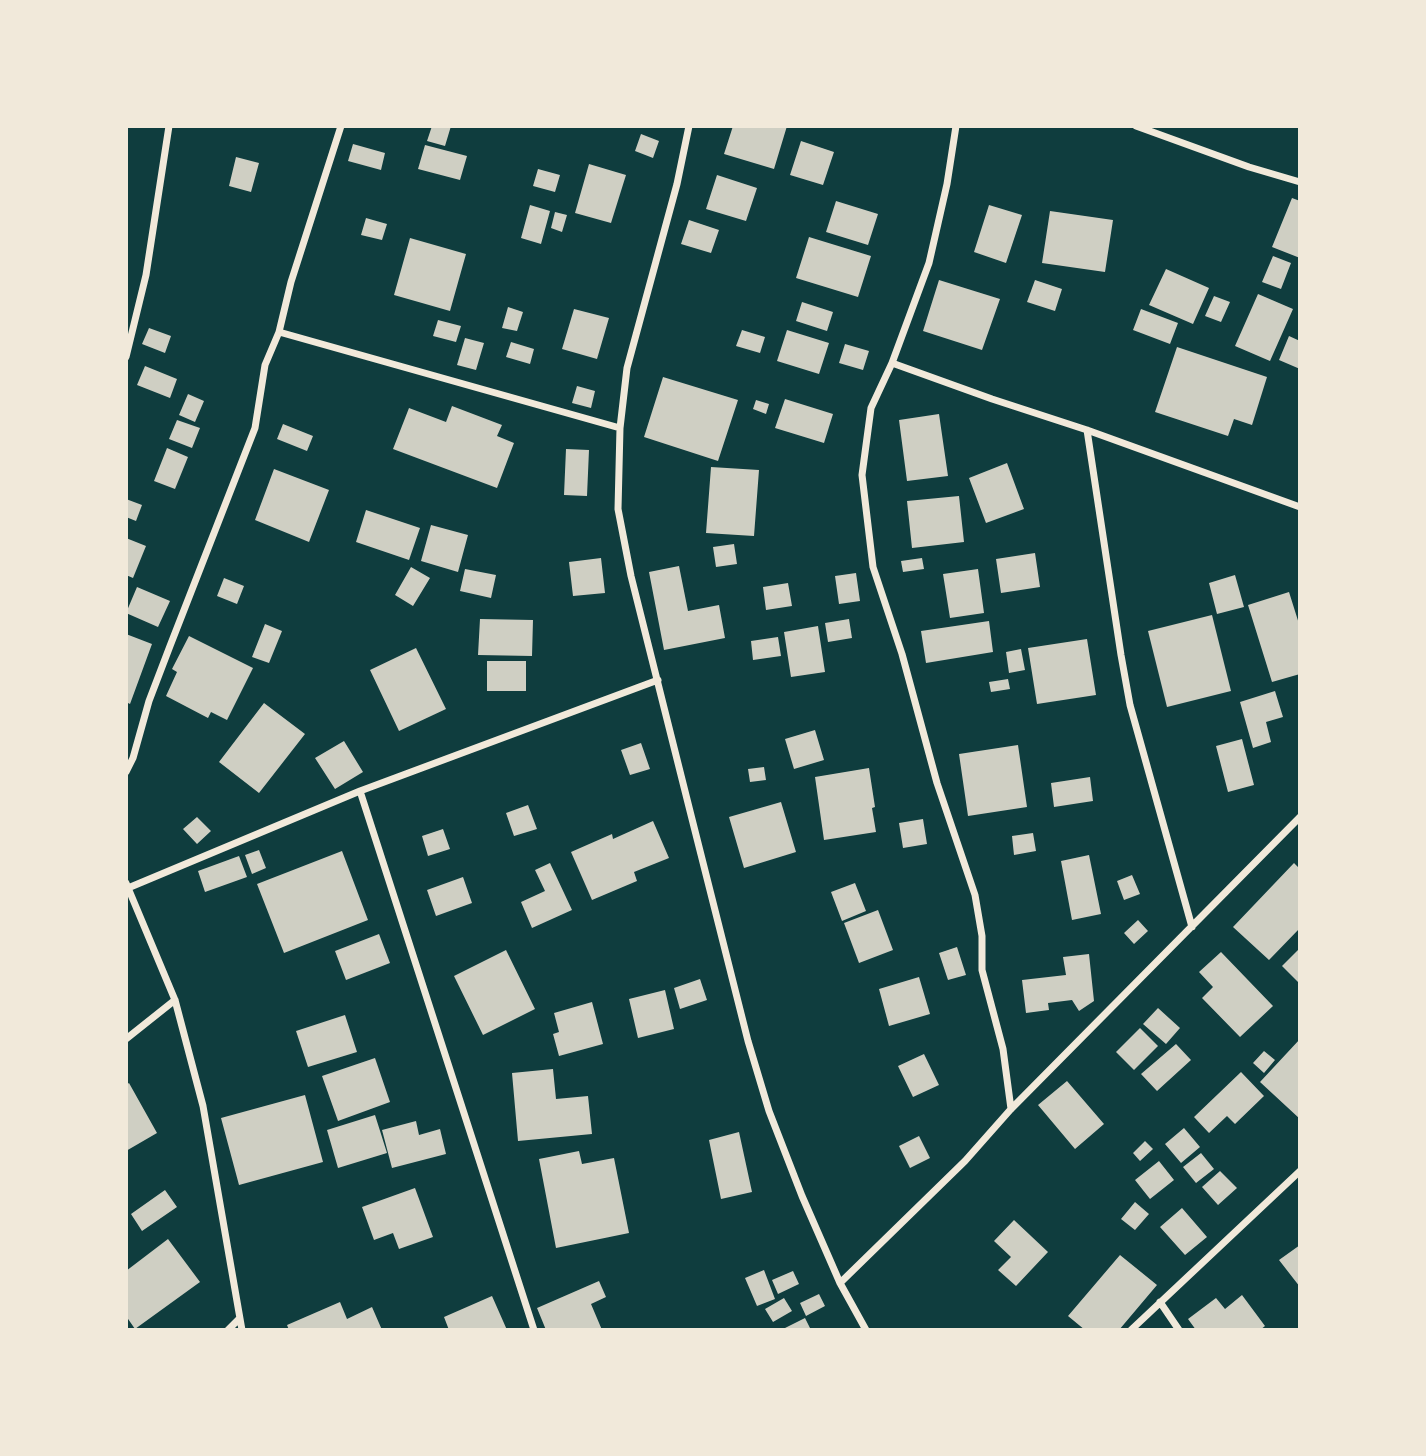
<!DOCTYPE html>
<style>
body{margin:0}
#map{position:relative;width:1426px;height:1456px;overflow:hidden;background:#0f3d3e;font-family:"Fira Sans Condensed",sans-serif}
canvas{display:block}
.frame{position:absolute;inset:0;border:128px solid #f1e9da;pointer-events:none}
</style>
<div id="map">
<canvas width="1426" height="1456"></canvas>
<div class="frame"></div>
</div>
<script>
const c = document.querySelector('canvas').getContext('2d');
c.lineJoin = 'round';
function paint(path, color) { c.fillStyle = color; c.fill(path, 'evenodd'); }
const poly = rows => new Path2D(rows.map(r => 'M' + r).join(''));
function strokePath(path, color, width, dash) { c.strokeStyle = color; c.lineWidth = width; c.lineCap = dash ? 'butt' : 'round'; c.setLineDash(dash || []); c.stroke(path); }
const building = poly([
 [432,126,451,126,445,146,427,141],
 [733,126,787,126,774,169,724,154],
 [641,134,659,141,653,158,635,151],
 [801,141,834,152,823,185,790,175],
 [353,144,385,153,381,170,348,161],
 [425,145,467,156,460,180,418,169],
 [236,157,259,163,251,192,229,186],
 [589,164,626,175,611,223,575,213],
 [538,169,560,175,555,192,533,186],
 [717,175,757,188,746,221,706,209],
 [1292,198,1300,201,1300,258,1272,247],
 [836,201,878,214,868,245,826,232],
 [530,205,550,211,541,244,521,238],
 [989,205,1022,215,1006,263,974,252],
 [1050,211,1113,220,1105,272,1042,263],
 [555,212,567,215,562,232,551,228],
 [366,218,387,224,382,240,361,235],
 [689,220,719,230,711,253,681,244],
 [809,237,871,256,858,297,796,278],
 [410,238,466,254,450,311,394,295],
 [1273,256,1291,263,1281,289,1262,282],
 [1166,269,1209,288,1193,324,1149,305],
 [939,280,1000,299,982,350,923,331],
 [1035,280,1062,289,1055,311,1027,302],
 [1258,294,1293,309,1270,361,1235,346],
 [1214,296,1230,302,1221,322,1205,316],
 [802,302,833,312,827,331,796,321],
 [508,307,523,312,517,331,502,328],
 [574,309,609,318,597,359,562,349],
 [1141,309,1178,323,1170,344,1133,330],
 [438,320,461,326,456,342,433,336],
 [149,328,171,336,165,353,142,344],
 [742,330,765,337,760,353,736,346],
 [787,330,829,343,819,374,777,361],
 [1289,336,1300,341,1300,369,1279,360],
 [465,338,484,343,476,370,457,365],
 [511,342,534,349,530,364,506,357],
 [845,344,869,351,863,370,839,363],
 [1177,347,1267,377,1252,425,1234,419,1228,436,1155,412],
 [145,366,177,379,170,398,137,385],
 [663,377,738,400,718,461,644,437],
 [577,386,595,391,591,408,572,403],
 [188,394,204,401,195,422,179,415],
 [785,399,833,414,824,443,775,428],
 [756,400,769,404,766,414,753,409],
 [452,406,502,425,497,436,514,443,497,488,393,449,409,408,446,422],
 [939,414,948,476,907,481,899,420],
 [177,420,200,428,192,448,169,439],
 [283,424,313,436,307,451,277,439],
 [167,448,188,457,175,489,154,481],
 [566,449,589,450,587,496,564,495],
 [1007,463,1024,509,986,523,969,478],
 [711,467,759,470,754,536,706,533],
 [274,469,329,490,309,542,255,520],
 [959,496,964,542,912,548,907,501],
 [126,499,142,505,136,521,126,517],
 [366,510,420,528,409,560,356,542],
 [431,525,468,535,458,572,421,561],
 [126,538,146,546,133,578,126,575],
 [734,544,737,564,716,567,713,547],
 [1035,553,1040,587,1001,593,996,559],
 [601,558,605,593,573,596,569,562],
 [922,558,924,569,903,572,901,561],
 [679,566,688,611,719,605,725,638,664,650,649,572],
 [411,567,430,578,413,606,395,595],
 [465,569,496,575,491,598,460,591],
 [978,569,984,613,950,618,943,574],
 [856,573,860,601,839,604,835,576],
 [1235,575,1244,607,1217,614,1209,583],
 [224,578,244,586,237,604,217,596],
 [788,583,792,606,766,610,763,587],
 [137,587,170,601,158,627,126,613],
 [1289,592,1300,627,1300,674,1272,682,1248,605],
 [1212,615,1231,691,1167,707,1148,631],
 [480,619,533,620,532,656,478,655],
 [849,619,852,638,828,642,825,623],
 [989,621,993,652,926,663,921,631],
 [265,624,282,631,269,663,252,657],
 [818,626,825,672,791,677,784,632],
 [126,634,152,644,130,704,126,702],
 [189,636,253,668,227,720,211,712,208,718,166,696,177,672,172,669],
 [778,637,781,656,753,660,751,641],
 [1087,639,1096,695,1037,704,1028,648],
 [416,648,446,709,399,731,370,670],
 [1021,649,1025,670,1009,673,1006,652],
 [487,661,526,661,526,691,487,691],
 [1008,679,1010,689,991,692,989,682],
 [1275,691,1283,717,1266,722,1271,742,1253,748,1240,702],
 [264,703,305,734,259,793,219,762],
 [815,730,824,760,794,769,785,739],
 [1242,739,1254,785,1228,792,1216,746],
 [344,741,363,772,335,789,315,758],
 [641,743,650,769,630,775,621,750],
 [1018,745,1027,807,968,816,959,754],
 [764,767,766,780,750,782,748,769],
 [869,768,875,807,872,808,876,832,824,840,815,777],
 [1090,777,1093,801,1054,807,1051,783],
 [781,802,796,852,744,868,729,817],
 [528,805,537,829,514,836,506,813],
 [197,817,211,831,197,844,183,829],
 [923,819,927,844,903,848,899,823],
 [653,821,669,858,634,872,637,881,592,900,571,852,612,834,613,839],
 [443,829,450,849,428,856,422,836],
 [1033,833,1036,851,1014,855,1012,836],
 [259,850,266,868,252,874,245,855],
 [342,851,368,920,284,953,257,884],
 [1089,855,1101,914,1072,920,1061,861],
 [239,856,247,877,205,892,198,871],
 [550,863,572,910,532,928,521,902,545,891,535,870],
 [1294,863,1300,869,1300,928,1269,960,1233,927],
 [1132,875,1140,894,1124,900,1117,881],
 [463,877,472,903,436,916,427,890],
 [855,883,866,911,842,921,831,892],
 [878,910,893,950,859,963,844,923],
 [1138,920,1148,931,1134,944,1124,933],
 [379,934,390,963,346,980,335,951],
 [957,947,966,975,948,980,939,953],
 [1300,948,1300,984,1282,966],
 [506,950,535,1009,483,1035,454,976],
 [1221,952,1273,1006,1240,1037,1202,998,1213,987,1199,972],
 [1089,954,1094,1001,1079,1011,1072,1000,1048,1003,1049,1010,1026,1013,1022,980,1066,975,1063,957],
 [919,977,930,1014,889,1026,879,989],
 [700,979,707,1000,680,1009,674,988],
 [665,990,674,1029,638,1038,629,999],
 [592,1002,603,1044,559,1056,553,1034,559,1032,554,1013],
 [1158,1008,1180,1028,1166,1044,1143,1024],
 [345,1015,357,1052,308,1067,296,1031],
 [1140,1028,1158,1046,1134,1070,1116,1052],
 [1300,1039,1300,1119,1260,1082],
 [1176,1044,1191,1060,1157,1091,1141,1074],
 [1264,1051,1275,1060,1264,1073,1253,1063],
 [924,1054,939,1085,913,1097,898,1066],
 [375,1058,390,1102,338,1121,322,1076],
 [553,1069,556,1099,588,1096,592,1134,518,1141,512,1073],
 [1241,1072,1264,1096,1235,1124,1227,1116,1209,1133,1194,1117],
 [1067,1081,1104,1124,1075,1149,1038,1105],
 [129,1083,157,1133,126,1151,126,1085],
 [305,1095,323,1162,239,1185,221,1118],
 [375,1115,387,1153,338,1168,327,1130],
 [416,1121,419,1135,440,1129,446,1154,392,1168,382,1130],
 [1184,1128,1200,1147,1181,1163,1165,1144],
 [739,1132,752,1192,721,1199,709,1140],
 [919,1136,930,1158,910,1168,899,1146],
 [1145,1141,1153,1149,1140,1161,1133,1153],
 [579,1151,582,1164,614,1158,629,1233,556,1248,539,1159],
 [1201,1153,1214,1169,1196,1183,1183,1167],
 [1159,1161,1174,1180,1150,1199,1135,1180],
 [1220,1171,1237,1188,1218,1205,1202,1187],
 [415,1188,433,1237,399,1249,393,1233,374,1240,362,1207],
 [165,1190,177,1207,142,1231,131,1214],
 [1135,1202,1149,1214,1135,1230,1121,1219],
 [1182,1208,1207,1237,1185,1255,1160,1227],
 [1014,1220,1048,1252,1016,1286,998,1270,1011,1257,994,1241],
 [168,1239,200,1282,135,1329,126,1316,126,1271],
 [1300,1245,1300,1287,1279,1260],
 [1120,1255,1157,1285,1119,1330,1085,1330,1068,1316],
 [764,1270,775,1299,757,1306,745,1278],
 [793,1271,799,1284,778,1294,772,1280],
 [599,1281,606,1297,591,1304,602,1330,546,1330,537,1308],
 [819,1294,825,1306,806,1316,800,1303],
 [1242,1295,1265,1326,1260,1330,1196,1330,1188,1319,1216,1298,1225,1309],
 [492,1296,507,1330,449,1330,444,1317],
 [784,1298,792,1311,773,1322,765,1309],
 [340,1302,347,1319,372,1307,382,1330,289,1330,287,1325],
 [805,1318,811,1330,781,1330]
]);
const minor = poly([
 [689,126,677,184,627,368,620,428,618,509,631,576,691,815,748,1041,769,1111,802,1196,840,1283,866,1330],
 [956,126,947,184,929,263,892,363,871,408,862,475,873,567,902,654,937,783,975,895,982,936,982,970,1003,1049,1011,1109],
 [1136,126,1249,167,1300,182],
 [279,332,620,428],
 [126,357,146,275,169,126],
 [892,363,992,399,1087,430,1300,507],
 [1087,430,1121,655,1130,705,1192,927],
 [126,772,133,758,149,701,170,646,255,428,265,365,279,332,291,282,341,126],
 [360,791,534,1330],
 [126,883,175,1000,203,1106,242,1330],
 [128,888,360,791,658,680],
 [126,1039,175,1000],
 [840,1283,965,1161,1011,1109,1300,817],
 [1160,1302,1179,1330],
 [228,1330,239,1319],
 [1131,1330,1300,1171]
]);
paint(building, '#cfcfc3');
strokePath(minor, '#f1e9da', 7);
</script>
